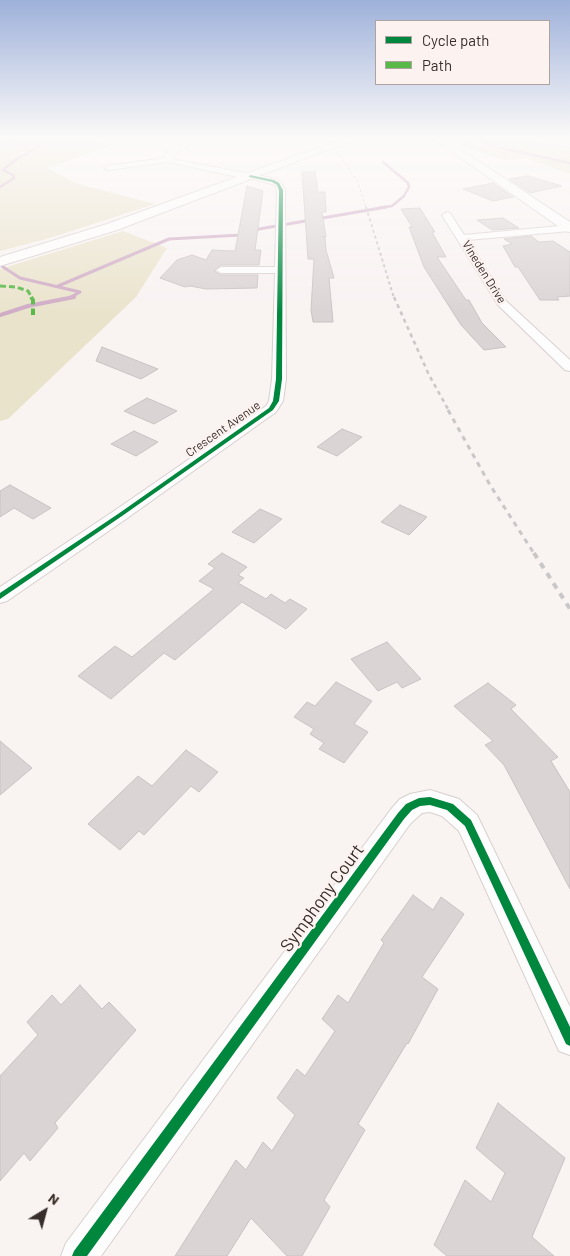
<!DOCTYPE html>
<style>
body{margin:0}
#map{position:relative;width:570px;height:1256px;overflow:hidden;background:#f9f3f2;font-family:Barlow,sans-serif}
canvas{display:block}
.legend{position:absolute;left:375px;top:20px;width:175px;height:65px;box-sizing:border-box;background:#fcf2ef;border:1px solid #ada4a1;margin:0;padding:6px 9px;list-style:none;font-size:15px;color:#372e2b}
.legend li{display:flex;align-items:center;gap:10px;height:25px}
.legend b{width:25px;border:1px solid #ada4a1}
.north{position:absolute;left:20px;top:1186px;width:50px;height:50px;-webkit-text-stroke:4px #fcf2ef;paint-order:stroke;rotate:37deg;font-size:14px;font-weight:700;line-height:20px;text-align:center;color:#372e2b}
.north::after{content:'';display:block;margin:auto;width:18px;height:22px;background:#372e2b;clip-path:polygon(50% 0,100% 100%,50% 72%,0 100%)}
</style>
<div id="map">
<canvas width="570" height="1256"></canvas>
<ul class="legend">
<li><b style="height:6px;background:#00873e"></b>Cycle path</li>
<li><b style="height:6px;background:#58b947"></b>Path</li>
</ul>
<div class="north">N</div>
</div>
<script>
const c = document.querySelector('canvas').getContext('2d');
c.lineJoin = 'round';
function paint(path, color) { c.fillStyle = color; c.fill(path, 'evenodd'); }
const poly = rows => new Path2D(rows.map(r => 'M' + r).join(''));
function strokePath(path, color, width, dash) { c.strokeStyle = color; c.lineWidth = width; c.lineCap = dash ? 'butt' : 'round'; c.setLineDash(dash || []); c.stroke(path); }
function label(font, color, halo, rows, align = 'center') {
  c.font = font + ' Barlow,sans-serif'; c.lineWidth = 4.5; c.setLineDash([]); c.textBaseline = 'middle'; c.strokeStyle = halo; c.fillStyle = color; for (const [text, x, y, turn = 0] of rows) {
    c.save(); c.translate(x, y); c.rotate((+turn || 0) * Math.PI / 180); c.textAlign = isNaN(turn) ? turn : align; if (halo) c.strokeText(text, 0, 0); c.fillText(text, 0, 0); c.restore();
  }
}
const green = poly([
 [0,137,93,137,113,145,47,168,78,184,155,204,50,238,0,251],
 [455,137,510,137,570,147,570,174,525,158,505,160,464,147,453,140],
 [123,231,167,248,136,297,8,419,0,421,0,269]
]);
const streamFar2 = poly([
 [482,137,477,139,493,146,570,163],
 [0,187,14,178,13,175,3,170,18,158,43,145,19,144,10,137],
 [379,208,392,206,404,196,409,187,408,183,383,162]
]);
const streamFar1 = poly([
 [0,265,20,278,80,292,69,298],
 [58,286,169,239,241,235,259,229,386,207]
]);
const stream = poly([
 [0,315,28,306,74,297]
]);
const building = poly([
 [315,171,318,192,325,192,326,212,322,212,326,237,322,237,325,238,326,250,334,278,329,278,333,322,313,322,311,310,314,259,308,259,302,172,315,171],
 [528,176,562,186,530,193,509,179,528,176],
 [493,183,513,197,493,201,463,189,493,183],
 [247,186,263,191,255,250,261,250,259,265,221,265,214,271,221,275,258,275,257,288,206,289,190,286,185,287,160,278,177,260,192,255,206,260,212,250,235,251,247,186],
 [420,208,431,226,435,232,432,232,446,257,437,257,466,300,469,300,482,323,506,347,484,350,461,325,424,267,409,227,412,227,401,209,420,208],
 [503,218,519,228,492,230,477,220,503,218],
 [531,236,539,242,553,241,570,252,570,296,557,297,559,300,540,300,518,267,515,267,503,246,512,244,504,239,531,236],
 [102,347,158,369,141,379,96,361,102,347],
 [147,398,177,411,154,424,124,411,147,398],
 [342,429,362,437,337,456,317,447,342,429],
 [134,431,158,442,136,456,111,444,134,431],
 [10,485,35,499,51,508,33,519,14,508,0,517,0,491,10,485],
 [400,505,427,517,409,535,381,522,400,505],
 [260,509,282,519,254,543,232,532,260,509],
 [222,553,247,567,238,575,244,578,238,583,266,599,271,594,285,603,290,599,307,609,286,629,242,602,175,660,164,653,111,699,78,676,115,646,132,657,214,589,199,581,215,568,208,564,222,553],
 [387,642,421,679,402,688,397,682,378,691,351,659,387,642],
 [336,682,372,701,354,724,368,732,344,763,319,749,324,743,310,734,314,729,294,717,307,702,315,706,336,682],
 [488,683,516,705,511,709,558,757,551,761,570,792,570,889,504,765,485,745,493,741,454,706,488,683],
 [0,741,32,768,0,795,0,741],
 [186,750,218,772,199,792,191,786,144,835,139,831,120,850,88,824,138,776,152,786,186,750],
 [413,895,433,910,441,897,464,914,422,977,438,989,408,1044,407,1043,358,1124,365,1130,324,1200,330,1207,302,1256,287,1256,251,1218,227,1256,175,1256,236,1160,246,1170,263,1142,272,1151,295,1115,277,1098,297,1069,305,1076,335,1031,322,1019,338,995,348,1003,384,943,381,940,413,895],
 [80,985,102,1009,109,1002,136,1030,55,1123,58,1128,30,1161,24,1153,0,1181,0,1076,38,1035,27,1022,52,995,61,1005,80,985],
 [498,1103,565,1158,532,1237,554,1256,447,1256,434,1245,465,1180,491,1202,505,1173,476,1148,498,1103]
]);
const street = poly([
 [196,137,203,138,175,154,172,159,276,179,281,182,285,190,286,379,283,401,276,412,126,519,7,601,0,603,0,587,114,511,266,406,269,401,272,379,275,273,221,273,216,270,221,267,275,267,277,190,275,185,250,178,247,179,168,162,108,170,104,168,108,166,164,158,169,150,196,137],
 [447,212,450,213,464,235,570,225,570,231,468,240,506,301,570,360,570,371,565,370,498,305,442,215,447,212],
 [430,790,459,799,477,815,570,1007,570,1055,559,1051,459,831,442,816,430,812,422,813,410,824,101,1256,61,1256,66,1243,392,808,400,799,410,794,430,790]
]);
const secondary = poly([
 [347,137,361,137,117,230,0,266,0,257,107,224,347,137],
 [431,137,442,137,570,222,570,232,565,231,431,137]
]);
const railFar4 = poly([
 [323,137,339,154,358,182,366,208]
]);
const railFar3 = poly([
 [366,207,394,298]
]);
const railFar2 = poly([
 [394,297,429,375,449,411]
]);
const railFar1 = poly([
 [448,410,490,485,535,555]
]);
const rail = poly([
 [534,553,570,609]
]);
const quietFar1 = poly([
 [0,286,16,287,28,291,32,298]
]);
const quiet = poly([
 [31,297,33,300,33,315]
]);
const cycleway = poly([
 [250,175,274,180,279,183,283,190,282,379,279,401,273,410,122,516,0,599,0,593,118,514,269,408,273,401,276,379,279,190,277,185,272,182,249,177,250,175],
 [430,797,453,804,471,820,570,1027,570,1046,566,1044,465,826,447,810,430,805,420,806,412,810,404,819,87,1256,72,1256,74,1251,398,813,406,804,419,798,430,797]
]);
const farStreetnames = [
 ["Vineden Drive",484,272,58],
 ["Crescent Avenue",223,429,-35]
];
const nearStreetnames = [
 ["Symphony Court",322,898,-54]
];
paint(green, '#eae3cc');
strokePath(streamFar2, '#d0acc6', 2.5);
strokePath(streamFar1, '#d0acc6', 3);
strokePath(stream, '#d0acc6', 4);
paint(building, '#dbd4d4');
strokePath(building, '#c9c2c2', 1);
strokePath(street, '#d7d0ce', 2);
strokePath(secondary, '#d7d0ce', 2);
paint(street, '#fefdfd');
paint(secondary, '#fefdfd');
strokePath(railFar4, '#c9c7c7', 1, [2.5, 2.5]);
strokePath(railFar3, '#c9c7c7', 2, [3, 3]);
strokePath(railFar2, '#c9c7c7', 2.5, [4, 4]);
strokePath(railFar1, '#c9c7c7', 3, [5, 5]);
strokePath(rail, '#c9c7c7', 4, [6, 6]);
strokePath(quietFar1, '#58b947', 3, [6, 3]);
strokePath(quiet, '#58b947', 4, [8, 4]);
paint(cycleway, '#00873e');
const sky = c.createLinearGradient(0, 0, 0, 313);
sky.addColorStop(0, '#9eb1da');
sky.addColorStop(0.44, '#fcfaf9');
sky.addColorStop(1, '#fcfaf900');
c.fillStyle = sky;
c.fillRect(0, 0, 570, 313);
label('12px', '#372e2b', '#fcf2ef', farStreetnames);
label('18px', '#372e2b', '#fcf2ef', nearStreetnames);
</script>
